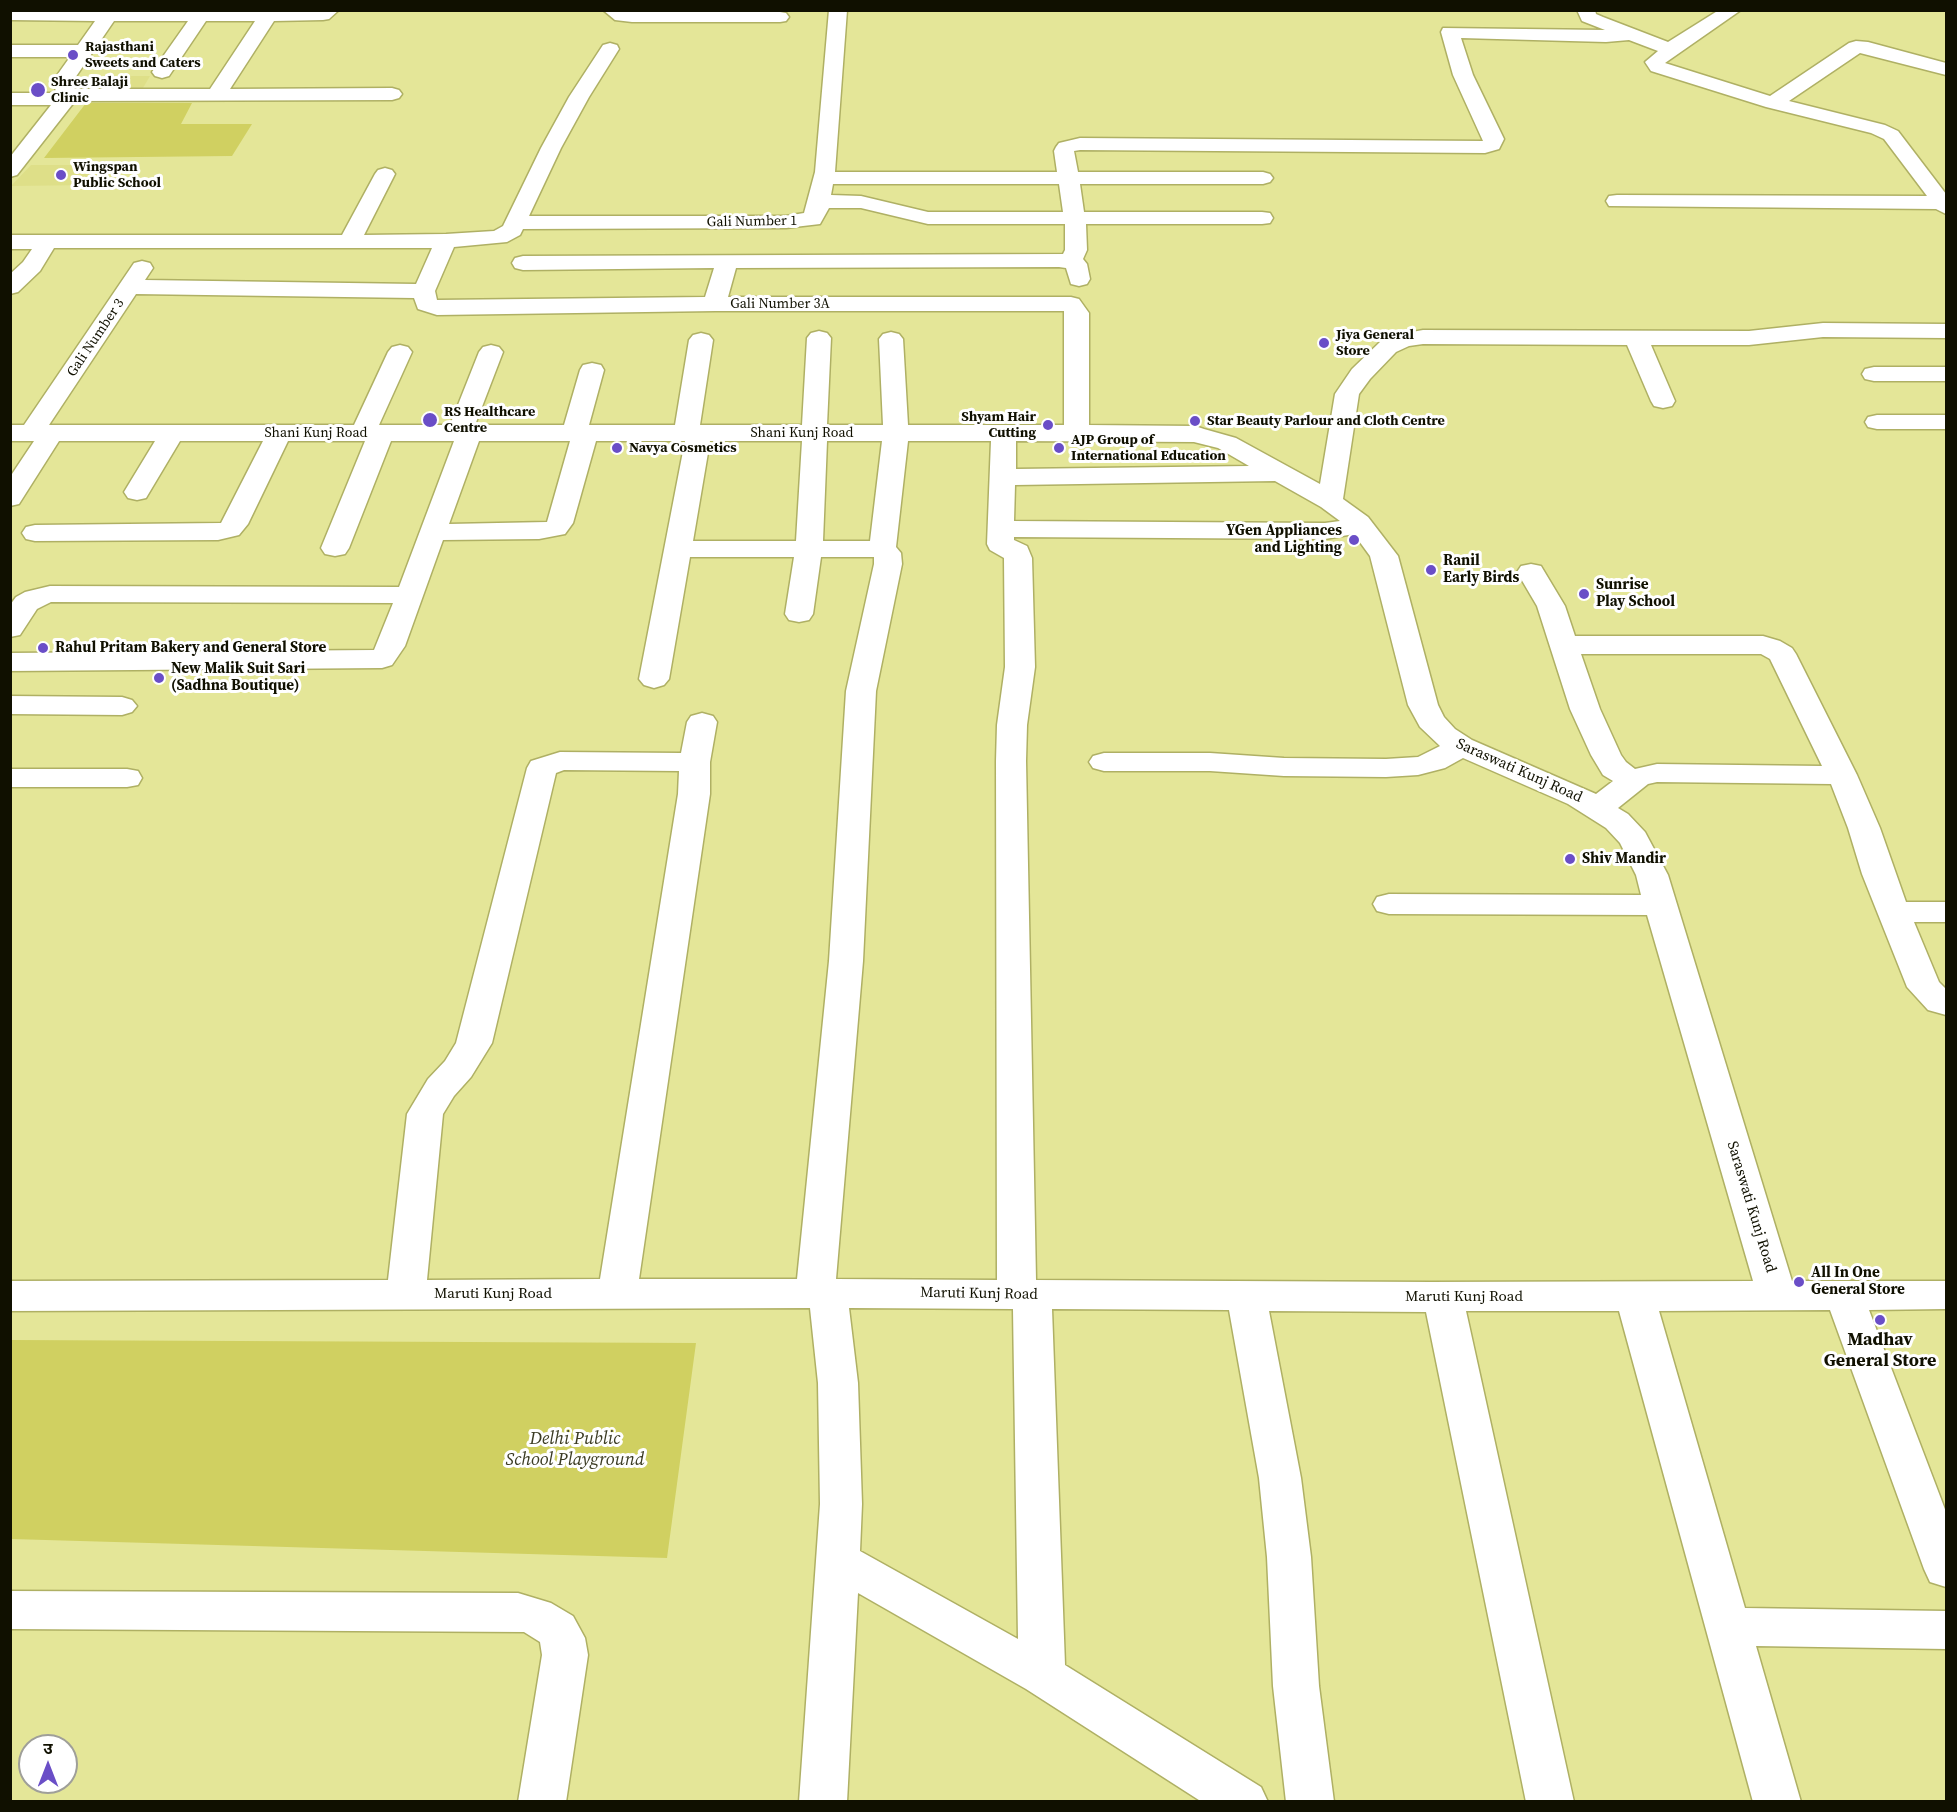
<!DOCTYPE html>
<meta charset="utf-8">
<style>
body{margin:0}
#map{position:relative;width:1957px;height:1812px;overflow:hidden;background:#e4e698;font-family:"Source Serif 4","Noto Sans Devanagari",serif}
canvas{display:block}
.frame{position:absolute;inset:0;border:12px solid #101000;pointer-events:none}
.north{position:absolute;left:18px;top:1734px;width:60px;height:60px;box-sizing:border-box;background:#fff;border:2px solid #9f9f99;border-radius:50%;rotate:0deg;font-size:16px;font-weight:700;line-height:24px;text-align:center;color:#101000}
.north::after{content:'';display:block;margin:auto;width:21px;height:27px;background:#6a4ec7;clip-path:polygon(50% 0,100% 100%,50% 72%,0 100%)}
</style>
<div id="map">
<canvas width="1957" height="1812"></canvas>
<div class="frame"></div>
<div class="north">उ</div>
</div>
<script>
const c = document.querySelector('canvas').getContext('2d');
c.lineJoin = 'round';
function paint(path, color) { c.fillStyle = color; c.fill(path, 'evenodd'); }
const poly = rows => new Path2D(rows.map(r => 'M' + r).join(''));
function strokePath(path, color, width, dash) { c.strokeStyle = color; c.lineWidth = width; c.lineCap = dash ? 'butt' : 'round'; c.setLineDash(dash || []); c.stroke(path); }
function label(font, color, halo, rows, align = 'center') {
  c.font = font + ' "Source Serif 4",serif'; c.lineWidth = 6; c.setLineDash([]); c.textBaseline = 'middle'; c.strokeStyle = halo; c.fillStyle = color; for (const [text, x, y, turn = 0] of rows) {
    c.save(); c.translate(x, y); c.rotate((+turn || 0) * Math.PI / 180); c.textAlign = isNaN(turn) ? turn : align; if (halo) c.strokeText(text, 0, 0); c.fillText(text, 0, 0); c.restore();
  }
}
const built = poly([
 [111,76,150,76,140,93,76,92,80,84,104,84],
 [31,165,110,165,92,185,11,186]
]);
const green = poly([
 [86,103,192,103,181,124,252,124,232,156,44,158],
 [11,1340,696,1343,667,1558,11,1539]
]);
const minor = poly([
 [10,10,339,10,329,19,323,20,274,21,230,89,392,88,399,90,402,94,399,98,392,100,75,101,17,175,10,177,10,157,51,105,10,105,10,93,57,93,53,84,55,78,70,57,10,57,10,45,78,45,95,21,10,20,10,10],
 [114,21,188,21,152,72,155,76,162,78,169,76,206,21,255,21,210,89,75,89,73,84,75,78,114,21],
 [603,10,780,12,786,13,789,17,786,21,780,22,632,22,615,20,603,10],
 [829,10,847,10,835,172,1057,172,1054,151,1056,147,1059,143,1080,138,1483,141,1453,75,1441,32,1443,28,1605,30,1582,21,1577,10,1595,10,1596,14,1603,17,1668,42,1719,10,1741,10,1665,63,1770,96,1849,43,1856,41,1868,42,1946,63,1946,75,1860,53,1789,101,1885,125,1898,131,1946,194,1946,214,1936,209,1609,206,1606,201,1609,196,1617,195,1927,196,1884,139,1871,133,1766,107,1651,71,1645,62,1658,51,1629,40,1606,42,1461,38,1473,75,1504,139,1499,149,1485,153,1080,150,1074,151,1078,172,1263,172,1270,174,1273,178,1270,182,1263,184,1080,184,1084,212,1262,212,1270,213,1273,218,1270,223,1262,224,1086,224,1087,250,1083,259,1087,264,1090,279,1087,284,1079,286,1071,284,1066,268,1059,267,736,268,728,297,1071,297,1079,299,1089,313,1089,425,1195,426,1204,429,1236,438,1320,484,1335,394,1352,369,1380,342,1395,335,1423,330,1749,331,1823,323,1946,324,1946,338,1823,337,1749,345,1651,345,1675,401,1672,406,1663,408,1654,406,1651,401,1627,345,1423,344,1409,346,1396,352,1370,379,1359,394,1343,499,1368,517,1398,556,1438,705,1444,717,1455,729,1472,740,1596,794,1613,781,1603,775,1591,755,1570,709,1537,606,1517,572,1521,566,1531,564,1541,566,1565,606,1575,636,1763,636,1780,641,1792,648,1796,654,1857,775,1880,828,1906,902,1946,902,1946,922,1914,922,1939,982,1946,989,1946,1015,1928,1010,1907,987,1862,874,1848,828,1831,784,1657,782,1648,784,1618,808,1628,814,1645,832,1668,875,1792,1281,1946,1281,1946,1309,1869,1310,1946,1512,1946,1587,1930,1582,1924,1569,1830,1310,1659,1311,1745,1608,1946,1611,1946,1649,1756,1646,1801,1802,1753,1802,1619,1311,1466,1311,1574,1802,1526,1802,1426,1312,1269,1311,1301,1478,1311,1557,1319,1686,1334,1802,1286,1802,1273,1686,1267,1557,1259,1478,1229,1310,1052,1309,1065,1665,1261,1787,1268,1802,1202,1802,1026,1689,858,1593,847,1802,799,1802,820,1504,818,1383,810,1308,10,1311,10,1281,388,1280,407,1114,428,1079,445,1061,456,1043,527,768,531,761,560,752,681,753,687,722,691,716,702,713,713,716,717,722,710,762,710,794,639,1279,797,1279,829,961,846,691,874,564,874,557,821,557,813,614,809,620,799,622,789,620,785,614,794,557,690,557,669,679,664,685,654,688,644,685,639,679,685,441,596,441,573,523,565,534,539,539,443,540,405,646,392,665,382,668,10,671,10,653,374,650,393,603,51,602,37,609,20,635,10,637,10,605,16,597,25,592,50,586,399,587,454,441,391,441,349,548,345,554,335,556,325,554,321,548,365,441,288,441,248,524,239,535,218,540,35,541,26,539,22,533,26,527,35,525,221,523,263,441,180,441,146,498,137,500,128,498,124,492,155,441,59,441,19,504,10,506,10,477,34,441,10,441,10,425,24,425,134,263,142,261,150,263,153,268,145,280,416,284,432,248,54,248,40,271,18,292,10,294,10,274,23,262,32,249,10,249,10,235,342,235,375,174,378,170,385,168,392,170,395,174,364,235,446,234,494,231,503,226,541,148,569,97,603,45,610,43,617,45,619,49,589,97,561,148,529,216,786,216,804,213,815,172,829,10],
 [833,184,1059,184,1063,212,928,212,861,196,831,195,833,184],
 [829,208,861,208,928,224,1065,224,1065,250,1063,254,523,256,515,258,512,263,515,268,523,270,714,268,705,297,437,300,435,291,454,247,507,242,520,235,523,229,786,228,820,224,829,208],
 [136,294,414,298,418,309,437,315,715,311,1064,311,1064,425,908,425,903,339,899,334,891,332,883,334,879,339,883,425,827,425,831,338,827,333,819,331,811,333,807,338,802,425,700,425,713,340,709,335,701,333,693,335,689,340,675,425,589,425,604,370,601,365,592,363,583,365,580,370,564,425,475,425,503,352,499,347,491,345,483,347,479,352,450,425,379,425,412,352,408,347,400,345,392,347,388,352,354,425,49,425,136,294],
 [479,441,570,441,547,522,449,524,479,441],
 [710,441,802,441,796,541,693,541,710,441],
 [827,441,882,441,870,541,823,541,827,441],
 [908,441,991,441,987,544,990,550,1004,558,1005,667,997,725,996,761,997,1280,836,1279,863,961,876,691,902,564,901,553,896,547,908,441],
 [1016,441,1194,442,1218,448,1249,466,1016,469,1016,441],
 [1275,481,1321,507,1340,521,1325,523,1014,521,1015,485,1275,481],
 [1354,534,1370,556,1408,705,1420,727,1440,746,1418,757,1386,759,1284,758,1210,753,1104,753,1093,756,1089,762,1093,768,1104,771,1210,771,1284,776,1386,777,1418,775,1445,768,1463,758,1568,804,1606,828,1620,843,1636,875,1641,895,1389,894,1377,897,1373,904,1377,911,1389,914,1647,915,1753,1281,1430,1282,1036,1280,1026,761,1027,725,1035,667,1032,558,1027,546,1014,540,1014,537,1325,539,1354,534],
 [1581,654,1761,654,1770,659,1822,766,1657,764,1635,769,1626,762,1621,755,1600,709,1581,654],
 [564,770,679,771,678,794,600,1279,427,1280,443,1114,454,1096,471,1077,492,1043,556,773,564,770],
 [849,1308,1013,1309,1018,1639,860,1551,862,1504,858,1383,849,1308],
 [1874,367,1946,367,1946,381,1874,381,1865,379,1862,374,1865,369,1874,367],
 [1877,415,1946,415,1946,429,1877,429,1868,427,1865,422,1868,417,1877,415],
 [10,696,122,697,132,700,137,706,132,712,122,715,10,714,10,696],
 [10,769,127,769,138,771,142,778,138,785,127,787,10,787,10,769],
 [10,1591,518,1593,551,1603,573,1616,585,1638,588,1655,566,1802,518,1802,542,1655,540,1642,524,1632,10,1629,10,1591]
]);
const markers = [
 [73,55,6,"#6a4ec7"],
 [38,90,8,"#6a4ec7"],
 [61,175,6,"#6a4ec7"],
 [1324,343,6,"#6a4ec7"],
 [430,420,8,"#6a4ec7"],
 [1195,421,6,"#6a4ec7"],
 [1048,425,6,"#6a4ec7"],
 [617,448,6,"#6a4ec7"],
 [1059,448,6,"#6a4ec7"],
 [1354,540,6,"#6a4ec7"],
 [1431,570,6,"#6a4ec7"],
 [1584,594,6,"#6a4ec7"],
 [43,648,6,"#6a4ec7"],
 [159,678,6,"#6a4ec7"],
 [1570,859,6,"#6a4ec7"],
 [1799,1282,6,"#6a4ec7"],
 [1880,1320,6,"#6a4ec7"]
];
const farPoinames = [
 ["Rajasthani",85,47],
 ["Sweets and Caters",85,63],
 ["Shree Balaji",51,82],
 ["Clinic",51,98],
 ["Wingspan",73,167],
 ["Public School",73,183],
 ["Jiya General",1336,335],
 ["Store",1336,351],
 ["RS Healthcare",444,412],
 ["Centre",444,428],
 ["Shyam Hair",1036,417,"right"],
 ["Cutting",1036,433,"right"],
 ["Star Beauty Parlour and Cloth Centre",1207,421],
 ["AJP Group of",1071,440],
 ["International Education",1071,456],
 ["Navya Cosmetics",629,448]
];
const farStreetnames = [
 ["Gali Number 1",752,222,-1],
 ["Gali Number 3A",780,304],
 ["Gali Number 3",96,338,-56],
 ["Shani Kunj Road",316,433],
 ["Shani Kunj Road",802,433]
];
const poiNames = [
 ["YGen Appliances",1342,531,"right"],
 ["and Lighting",1342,548,"right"],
 ["Ranil",1443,561],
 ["Early Birds",1443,578],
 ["Sunrise",1596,585],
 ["Play School",1596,602],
 ["Rahul Pritam Bakery and General Store",55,648],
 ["New Malik Suit Sari",171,669],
 ["(Sadhna Boutique)",171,686],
 ["Shiv Mandir",1582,859],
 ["All In One",1811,1273],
 ["General Store",1811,1290]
];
const streetNames = [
 ["Saraswati Kunj Road",1519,771,24],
 ["Saraswati Kunj Road",1751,1207,73],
 ["Maruti Kunj Road",493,1294],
 ["Maruti Kunj Road",979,1294,1],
 ["Maruti Kunj Road",1464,1297]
];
const nearPoinames = [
 ["Madhav",1880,1340],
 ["General Store",1880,1361]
];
const nearParknames = [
 ["Delhi Public",575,1439],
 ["School Playground",575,1460]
];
paint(built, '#dedf88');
paint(green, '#d0d061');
strokePath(minor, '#afb064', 3);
paint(minor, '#fff');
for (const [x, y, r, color] of markers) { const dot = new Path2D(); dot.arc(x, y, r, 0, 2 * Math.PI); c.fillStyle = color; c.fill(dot); strokePath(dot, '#fff', 2); }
label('bold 14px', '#101000', '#fff', farPoinames, 'left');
label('14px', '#101000', '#fff', farStreetnames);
label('bold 15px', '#101000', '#fff', poiNames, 'left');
label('15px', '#101000', '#fff', streetNames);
label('bold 18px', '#101000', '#fff', nearPoinames);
label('italic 18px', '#3b3b23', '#fff', nearParknames);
</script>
